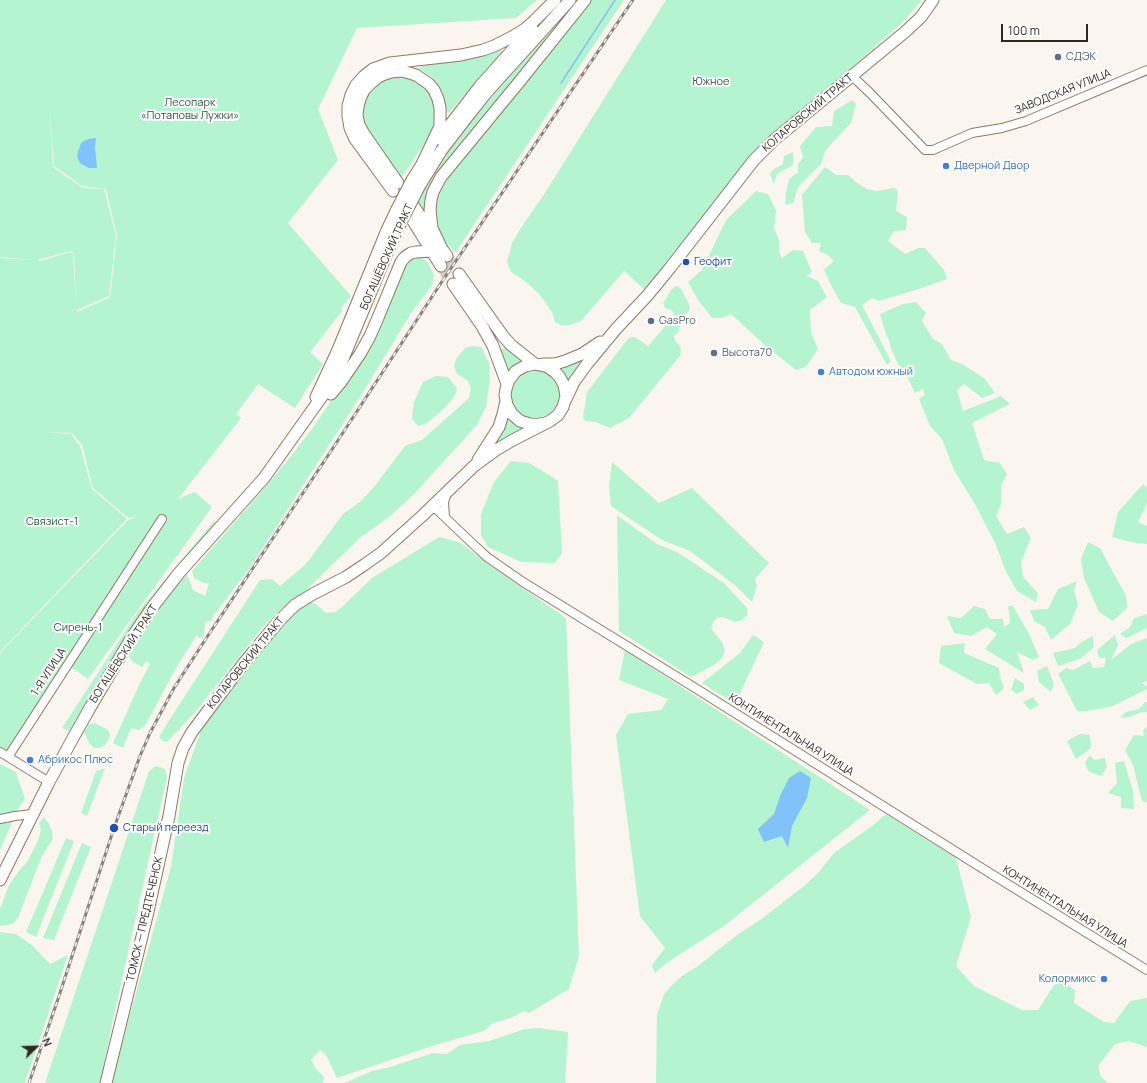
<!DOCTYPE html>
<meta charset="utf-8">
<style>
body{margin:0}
#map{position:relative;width:1147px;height:1083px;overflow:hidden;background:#fbf5f0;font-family:Manrope,sans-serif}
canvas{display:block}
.north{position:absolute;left:16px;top:1027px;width:40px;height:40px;-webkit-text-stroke:3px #fff;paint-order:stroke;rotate:67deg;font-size:11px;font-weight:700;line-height:16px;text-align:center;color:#33281e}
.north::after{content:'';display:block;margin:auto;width:14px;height:18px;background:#33281e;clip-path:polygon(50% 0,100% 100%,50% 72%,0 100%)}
.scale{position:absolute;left:1001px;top:24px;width:87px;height:18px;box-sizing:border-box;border:2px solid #33281e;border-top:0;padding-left:5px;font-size:12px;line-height:14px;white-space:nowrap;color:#33281e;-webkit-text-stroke:3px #fff;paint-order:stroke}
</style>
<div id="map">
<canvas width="1147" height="1083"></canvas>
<div class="north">N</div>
<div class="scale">100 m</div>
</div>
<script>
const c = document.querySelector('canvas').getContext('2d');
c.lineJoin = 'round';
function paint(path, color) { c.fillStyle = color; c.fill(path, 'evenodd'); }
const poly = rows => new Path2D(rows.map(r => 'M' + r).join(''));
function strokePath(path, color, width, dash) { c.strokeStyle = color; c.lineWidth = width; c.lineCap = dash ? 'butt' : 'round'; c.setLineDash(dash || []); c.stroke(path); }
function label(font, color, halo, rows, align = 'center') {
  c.font = font + ' Manrope,sans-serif'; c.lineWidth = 4; c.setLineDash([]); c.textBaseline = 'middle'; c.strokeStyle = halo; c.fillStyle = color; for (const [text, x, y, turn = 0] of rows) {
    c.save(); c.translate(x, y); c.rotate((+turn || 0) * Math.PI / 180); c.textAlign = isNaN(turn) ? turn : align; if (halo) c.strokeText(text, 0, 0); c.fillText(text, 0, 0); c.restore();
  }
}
const green = poly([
 [0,0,537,0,516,18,357,28,318,109,338,160,288,223,351,296,342,307,342,311,310,352,323,364,295,408,258,384,236,414,241,418,178,499,195,492,212,507,88,679,65,663,6,754,0,750,0,653,128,520,137,516,128,518,93,488,82,445,72,433,46,432,71,434,80,446,92,489,127,519,0,652,0,258,35,260,0,257],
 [49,104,54,166,82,186,106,189,117,236,110,297,77,312,77,310,109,296,116,236,104,189,83,188,53,167],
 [71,251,74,253,76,306,73,253,70,252,40,261,37,260],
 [576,0,580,0,431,185,426,196,424,213,418,202,433,173,444,155,490,96],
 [590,0,624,0,455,253,449,245,446,245,441,237,435,219,436,201,440,189,453,168],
 [666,0,922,0,904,21,757,151,644,289,624,271,581,321,570,325,561,325,555,322,552,312,539,294,525,281,511,272,507,262,512,243,524,223,543,196],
 [502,50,503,52,476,81,449,113,447,112,443,93,439,86,433,78,420,69,420,67,423,66,474,58,485,56],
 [401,75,420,82,431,93,437,118,432,133,401,178,367,132,361,115,363,101,373,86,386,78],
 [852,100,856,104,851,123,835,140,825,151,821,164,798,187,793,203,785,205,786,193,789,179,798,172,798,164,803,158,800,146,816,127,832,126,834,111],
 [793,152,793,165,777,174,774,184,770,174,774,169,783,164,784,156],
 [825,167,836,175,848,175,856,182,867,189,877,191,894,188,896,189,898,192,896,211,907,217,906,230,894,231,888,241,905,254,918,248,925,248,944,270,947,279,919,289,879,301,872,298,862,305,891,361,887,365,855,307,841,303,832,287,824,270,834,261,828,255,819,251,821,243,812,243,805,232,802,195],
 [756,191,768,194,776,210,774,228,779,240,779,251,782,258,793,250,803,251,812,272,807,276,818,281,827,297,810,310,811,332,818,349,806,367,796,370,767,347,731,314,722,318,712,318,698,300,688,282,702,270,726,220],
 [419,257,425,260,428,263,434,275,433,281,431,287,411,313,362,394,249,569,213,616,212,620,205,623,204,636,199,638,197,635,195,638,177,666,146,724,139,730,131,728,123,748,113,743,140,683,150,664,146,661,142,667,133,662,128,656,152,618,174,588,187,574,193,590,205,596,209,583,204,583,194,578,192,571,268,484,295,451,314,426,371,342,406,262,411,258],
 [676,286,679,287,682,290,689,304,690,309,682,319,678,333,674,335,674,338,676,342,680,346,681,350,680,356,629,418,610,428,596,422,585,421,583,417,587,392,627,340,630,337,635,337,648,346,650,344,673,317,674,313,671,310,665,308,663,303,671,290],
 [916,302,926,313,922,321,933,339,942,344,951,360,962,364,984,378,995,393,982,398,964,384,957,390,963,411,1001,396,1010,404,972,423,984,460,1000,463,1007,474,1001,486,1001,504,996,516,1007,534,1024,527,1031,538,1021,562,1023,577,1038,593,1036,602,1017,591,1006,572,996,545,976,506,954,470,942,439,930,426,919,399,925,395,923,389,915,393,904,370,898,364,890,346,890,343,885,331,880,314,903,304],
 [472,346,481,347,489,363,490,379,486,407,477,425,414,494,389,517,361,537,302,594,281,609,262,628,195,712,167,742,163,741,159,737,168,722,260,580,272,579,280,586,306,564,343,514,361,501,374,487,405,446,422,440,469,398,471,389,468,381,457,374,454,366,456,359,465,348],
 [506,346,524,361,507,374,499,351],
 [583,359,584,360,575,371,568,384,558,368,572,364],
 '511 394a24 24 0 1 1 48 0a24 24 0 1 1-48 0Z',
 [436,376,448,377,457,388,455,395,446,407,427,423,418,426,412,419,414,402,423,382],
 [506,413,525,428,489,448],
 [511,461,529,463,546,473,558,481,562,553,555,563,521,562,488,547,481,535,481,514,494,482],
 [612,462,659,503,692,488,769,563,755,579,757,586,752,602,736,586,690,551,662,540,611,506,609,487],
 [1143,484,1147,488,1147,503,1138,522,1147,526,1147,544,1131,542,1112,537,1118,512],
 [617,515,657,544,677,552,724,583,747,608,747,615,742,620,735,622,723,617,717,618,714,621,711,627,712,630,722,642,725,650,723,657,714,665,691,677,619,631],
 [214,521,216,522,216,525,152,600,136,622,99,679,69,731,62,728,137,613],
 [439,537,459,542,491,566,566,618,579,956,569,989,529,1013,524,1011,511,1018,493,1023,484,1031,435,1045,337,1078,326,1055,320,1050,311,1060,316,1069,324,1077,323,1083,111,1083,171,867,184,778,204,722,273,634,301,607,311,602,317,605,326,613,335,612,342,607,372,578],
 [1088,542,1101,549,1107,561,1126,596,1127,608,1113,621,1099,612,1084,578,1081,559],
 [1077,581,1074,590,1078,605,1070,624,1051,640,1045,627,1034,621,1030,610,1048,609,1058,589],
 [974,606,985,609,990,619,1003,619,1004,627,1010,623,1008,606,1013,606,1029,634,1039,657,1033,660,1017,652,1024,673,985,649,997,634,987,627,971,636,954,633,947,616,961,618],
 [1147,614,1147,628,1126,638,1120,634,1130,627,1134,618],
 [753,635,764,642,735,704,702,683,740,653],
 [1115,635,1118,645,1111,660,1131,644,1147,638,1147,681,1142,683,1147,687,1147,689,1113,706,1087,711,1077,711,1058,674,1066,668,1073,670,1090,661,1093,668,1104,667,1106,658,1099,658,1097,650],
 [1093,636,1093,648,1080,659,1058,666,1053,653,1075,648,1081,642],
 [965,643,964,653,999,668,1000,677,1004,688,996,695,989,683,977,684,939,663,941,646],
 [625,650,870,810,724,926,668,962,655,973,652,965,665,948,640,916,616,735,628,714,661,710,668,699,619,680],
 [1047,666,1054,684,1051,692,1039,682,1037,671],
 [1015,678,1024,684,1024,690,1017,694,1011,690],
 [1033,697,1039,705,1030,710,1023,702],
 [1145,702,1147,702,1147,712,1142,712,1129,717,1120,718,1126,712,1139,709],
 [95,723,108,730,110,734,109,739,105,745,100,748,94,748,89,743,88,740,84,733,89,724],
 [1147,726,1147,803,1142,801,1133,765,1125,750,1134,735,1144,736,1143,731],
 [1080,734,1090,735,1091,748,1076,759,1067,741],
 [1090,755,1094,760,1105,758,1107,767,1101,776,1088,771,1085,762],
 [1124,761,1133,791,1134,809,1121,808,1121,797,1108,793,1117,783,1115,763],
 [0,764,16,772,25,799,19,807,0,850],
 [156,766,165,769,167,777,113,1020,100,1083,45,1083,149,771],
 [105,768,87,816,81,813,96,771],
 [886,814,956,858,971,917,956,966,974,986,1022,1010,1038,1010,1054,985,1063,981,1075,990,1074,1003,1104,1022,1114,1023,1130,1001,1147,998,1147,1047,1128,1041,1115,1044,1098,1066,1101,1077,1108,1083,656,1083,657,1015,664,994,673,984,682,976,698,966,737,935,760,920,804,886,818,873,834,853,872,826],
 [44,817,49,824,52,831,53,838,41,858,18,918,12,924,0,926,0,909,9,885,18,872,27,862,38,841,41,830,39,823],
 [66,838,74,841,36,937,26,932],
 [82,843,91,847,54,940,43,938],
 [0,932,16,934,33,946,50,964,68,955,25,1083,0,1083],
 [539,1028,568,1032,565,1083,344,1083,372,1071,390,1067,433,1053,447,1054,460,1045,489,1041,525,1029]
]);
const water = poly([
 [96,138,95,147,97,168,89,168,80,163,77,156,79,149,81,143,88,139],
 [800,771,811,778,807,798,792,826,788,848,782,836,764,842,758,829,774,814,780,796,789,778]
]);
const stream = poly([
 [561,83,615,0]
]);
const majorTunnel = poly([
 [447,256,459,274],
 [441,266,453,284]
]);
const minor = poly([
 [852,76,870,93,925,150,933,150,972,133,1002,128,1026,121,1147,70],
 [433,506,474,545,487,557,523,582,692,686,993,875,1147,970],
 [445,517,444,502,447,493],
 [0,752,49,782],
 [8,757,162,519],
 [0,819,15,816,33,814]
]);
const major = poly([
 [439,139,480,86,532,28],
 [412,180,426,158],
 [398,183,364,134,359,125,357,115,358,107,360,99,364,90,371,83,378,77,385,74,391,72,402,71,416,75,429,84,434,90,438,99,440,108,440,126,422,164],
 [420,185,441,151,468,116,487,92,570,0],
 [393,191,355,139,350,128,348,116,348,106,351,95,356,85,364,76,373,69,390,63,461,55,483,50,494,46,510,38,525,29,535,20,555,0],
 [413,205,447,256],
 [410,216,441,266],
 [440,245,432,228,430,210,431,200,433,192,441,177,520,81,585,0],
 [459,274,503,336,511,345,535,364],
 [453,284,482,326,493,346,507,384],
 [543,364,555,364,565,361,582,354,600,342],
 [331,394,341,382,360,354,370,336,377,320,401,262,405,257,411,253,416,252,432,251],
 [316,397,337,352,387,230],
 [566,399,574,382,587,364,616,329,647,296,670,268,754,160,774,140,905,32,921,17,933,0],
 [478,460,499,427,503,414,506,401],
 [0,880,49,782,73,738,91,706,132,637,151,609,179,573,264,478,328,388,343,359,395,234],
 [106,1083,147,916,169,816,178,763,183,748,192,732,243,664,279,621,295,605,313,594,346,577,364,565,381,553,422,516,474,466,496,450,513,440,550,421,558,415,563,407,566,396,564,385,559,376,555,372,546,366,535,364,525,366,516,371,509,380,506,389,505,395,507,405,512,414,520,421,530,424,535,425,545,423]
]);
const rail = poly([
 [29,1083,58,999,114,828,140,756,150,733,174,688,207,637,333,448,441,283,633,0]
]);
const majorBridge = poly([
 [387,230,397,209,412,180],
 [395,234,420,185]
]);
const markers = [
 [1058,57,4,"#5c6f8a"],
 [946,166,4,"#3f7fe0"],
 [686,262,4,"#1a4fb4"],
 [651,321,4,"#5c6f8a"],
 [714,353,4,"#5c6f8a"],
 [821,372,4,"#3f7fe0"],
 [30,760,4,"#3f7fe0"],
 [114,828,5,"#1a4fb4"],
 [1104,979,4,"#3f7fe0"]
];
const serviceNames = [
 ["СДЭК",1066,57],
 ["GasPro",659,321],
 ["Высота70",722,353]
];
const parkNames = [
 ["Южное",711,82],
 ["Лесопарк",190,103],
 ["«Потаповы Лужки»",190,116],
 ["Связист-1",52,522],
 ["Сирень-1",78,628]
];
const streetNames = [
 ["ЗАВОДСКАЯ УЛИЦА",1063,92,-22],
 ["КОЛАРОВСКИЙ ТРАКТ",808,113,-40],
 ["БОГАШЁВСКИЙ ТРАКТ",387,257,-66],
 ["БОГАШЁВСКИЙ ТРАКТ",124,654,-57],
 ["КОЛАРОВСКИЙ ТРАКТ",246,663,-51],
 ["1-Я УЛИЦА",49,672,-57],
 ["КОНТИНЕНТАЛЬНАЯ УЛИЦА",791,735,32],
 ["КОНТИНЕНТАЛЬНАЯ УЛИЦА",1065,907,32],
 ["ТОМСК — ПРЕДТЕЧЕНСК",145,919,-77]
];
const shopNames = [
 ["Дверной Двор",954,166],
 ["Автодом южный",829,372],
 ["Абрикос Плюс",38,760],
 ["Колормикс",1096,979,"right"]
];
const transitNames = [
 ["Геофит",694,262],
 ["Старый переезд",123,828]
];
paint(green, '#b4f4d0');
paint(water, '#80c2f9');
strokePath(stream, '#80c2f9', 1.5);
strokePath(majorTunnel, '#d3ccc6', 11, [11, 5.5]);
strokePath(minor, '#91775e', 10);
strokePath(major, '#91775e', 13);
strokePath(minor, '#fff', 8);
strokePath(major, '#fff', 11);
strokePath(rail, '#8b827b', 3);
strokePath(rail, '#fff', 1.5, [4.5]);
strokePath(majorBridge, '#91775e', 13, []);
strokePath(majorBridge, '#fff', 11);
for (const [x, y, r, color] of markers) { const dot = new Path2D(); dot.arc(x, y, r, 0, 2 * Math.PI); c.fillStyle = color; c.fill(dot); strokePath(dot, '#fff', 1.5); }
label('11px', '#4e5e75', '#fff', serviceNames, 'left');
label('11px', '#28553d', '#fff', parkNames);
label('11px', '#33281e', '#fff', streetNames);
label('11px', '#366cbe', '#fff', shopNames, 'left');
label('11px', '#164399', '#fff', transitNames, 'left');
</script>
